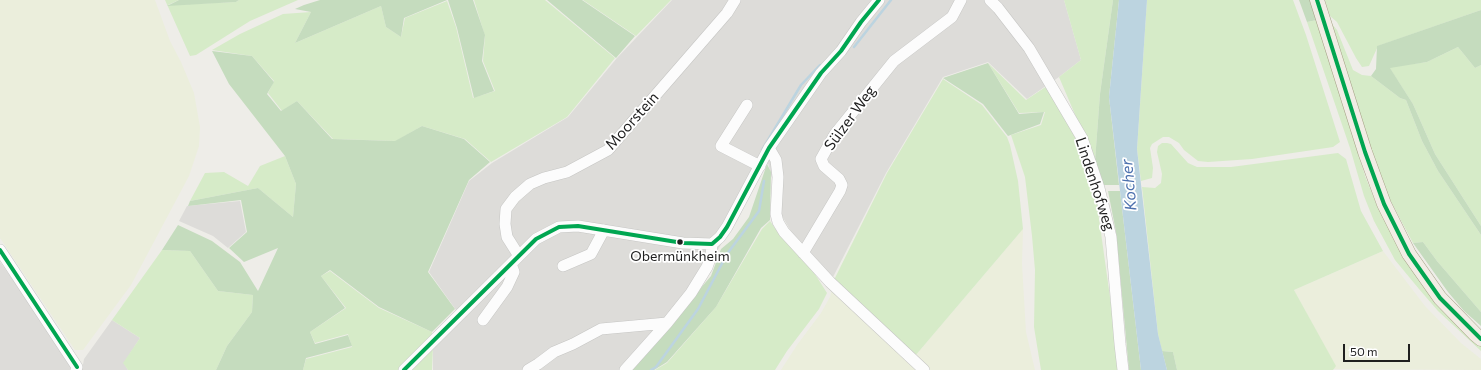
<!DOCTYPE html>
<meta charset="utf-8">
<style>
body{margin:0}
#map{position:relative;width:1481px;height:370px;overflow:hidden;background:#eeede8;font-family:Commissioner,sans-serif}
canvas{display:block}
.scale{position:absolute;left:1343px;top:344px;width:67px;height:18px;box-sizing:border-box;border:2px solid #1f1f1f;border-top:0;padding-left:5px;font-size:12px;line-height:14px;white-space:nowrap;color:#1f1f1f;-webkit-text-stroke:3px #fff;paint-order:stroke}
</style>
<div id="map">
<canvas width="1481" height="370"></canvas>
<div class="scale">50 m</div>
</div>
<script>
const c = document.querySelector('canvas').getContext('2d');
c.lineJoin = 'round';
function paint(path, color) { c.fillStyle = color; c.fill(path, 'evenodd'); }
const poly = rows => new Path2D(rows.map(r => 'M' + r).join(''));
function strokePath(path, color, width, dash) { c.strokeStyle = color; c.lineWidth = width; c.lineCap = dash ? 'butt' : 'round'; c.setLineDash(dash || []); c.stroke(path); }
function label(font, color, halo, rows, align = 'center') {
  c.font = font + ' Commissioner,sans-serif'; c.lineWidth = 3.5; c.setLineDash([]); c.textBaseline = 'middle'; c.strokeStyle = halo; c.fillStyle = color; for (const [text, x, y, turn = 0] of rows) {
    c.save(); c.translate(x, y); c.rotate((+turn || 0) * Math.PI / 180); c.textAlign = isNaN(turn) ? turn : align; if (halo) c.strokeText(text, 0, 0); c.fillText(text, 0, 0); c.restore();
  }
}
const residential = poly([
 [672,0,1064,0,1081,60,1059,77,1027,99,988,62,943,77,886,173,832,279,796,240,781,214,768,163,719,248,663,330,620,370,433,370,433,333,456,310,429,272,469,181,492,163,568,117,617,58],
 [240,201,246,232,228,248,213,236,179,221,187,206],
 [0,262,78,370,0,370],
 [112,320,140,338,124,363,128,370,82,370,84,359]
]);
const farmland = poly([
 [0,0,155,0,170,41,181,62,194,93,200,127,199,146,189,176,131,285,83,350,75,350,0,238],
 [1023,229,1022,264,1026,332,1035,370,929,370,915,356],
 [1383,251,1425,306,1461,343,1481,359,1481,370,1332,369,1335,366,1294,290],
 [832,289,919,370,781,370,797,345,821,313,830,297]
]);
const grass = poly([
 [165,0,179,0,168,5,236,2,239,0,298,0,250,21,196,55,190,56],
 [474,0,545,0,615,58,567,117,491,162,465,139,422,126,396,141,333,139,297,101,282,111,268,93,274,81,252,56,212,50,240,34,283,14,311,12,295,43,381,6,386,27,401,37,405,18,447,1,456,27,473,98,495,91,483,61,485,36],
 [583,0,671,0,636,36],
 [1064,0,1113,0,1100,94,1095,161,1059,77,1081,60],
 [1147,0,1293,0,1306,35,1340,142,1333,147,1252,159,1208,162,1198,161,1184,150,1179,143,1169,137,1163,137,1152,144,1150,148,1153,168,1152,178,1141,181,1137,149],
 [1325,0,1481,0,1481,10,1378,46,1369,66,1362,67,1356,58,1337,22,1330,16],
 [1317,20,1355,139,1365,176,1378,208,1481,345,1481,351,1438,311,1419,289,1395,260,1374,221,1364,196,1350,148,1307,22],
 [1332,24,1337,30,1353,70,1362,75,1371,76,1400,98,1406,100,1422,141,1438,171,1481,235,1481,312,1437,261,1423,242,1413,243,1388,196,1372,153],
 [1458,47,1475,68,1481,65,1481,226,1435,154,1413,104,1389,67,1427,62],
 [988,63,1026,100,1047,86,1079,140,1095,190,1117,347,1123,370,1041,370,1034,327,1035,270,1032,236,1025,177,1011,135,1041,125,1045,112,1019,113],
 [943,79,982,105,1007,137,1010,145,1018,181,1023,229,915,356,834,280,887,173],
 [1162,143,1167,143,1171,144,1188,163,1197,167,1231,167,1338,153,1346,159,1361,211,1383,251,1294,290,1336,366,1333,370,1177,370,1173,352,1162,351,1158,334,1142,187,1155,188,1161,183,1162,174,1157,152,1158,146],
 [285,156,296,184,293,217,258,188,190,201,205,173,224,172,248,186,260,166],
 [770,221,779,234,813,271,827,293,819,309,787,351,775,370,655,370,667,363,716,307,762,229],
 [162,250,190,251,218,291,253,295,252,312,227,346,216,370,128,370,123,363,140,338,112,320],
 [330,271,379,308,432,332,432,337,398,370,303,370,306,359,352,347,348,334,315,343,310,332,346,308,321,276],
 [433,345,432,370,409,370]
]);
const forest = poly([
 [179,0,239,0,236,2,167,6],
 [320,0,447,0,404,18,401,37,386,27,381,6,295,43,311,12,295,9,304,5],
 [448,0,473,0,485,35,482,61,494,91,474,98,457,28],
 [547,0,582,0,635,36,616,58],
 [1113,0,1119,0,1109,97,1119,185,1103,185,1095,161,1100,94],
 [1299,0,1311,0,1317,20,1307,22],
 [1481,10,1481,65,1475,68,1458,47,1427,62,1390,68,1413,104,1435,154,1481,226,1481,235,1438,171,1422,141,1406,100,1400,98,1371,76,1376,69,1377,46],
 [212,51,252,56,274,82,267,94,281,111,297,101,332,139,395,141,422,126,464,139,490,162,469,180,428,272,455,309,432,332,379,307,330,270,321,276,345,308,310,332,315,344,348,335,352,346,306,358,303,370,216,370,227,346,252,312,253,295,218,291,190,251,162,250,178,225,212,241,240,262,258,291,278,248,244,262,229,248,247,232,241,200,188,206,190,201,258,188,293,217,296,184,285,156,229,84],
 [988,63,1019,114,1044,112,1040,124,1008,136,983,104,943,78],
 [767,164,771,172,770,220,761,228,716,307,667,362,654,370,631,370,711,276,721,249,733,239,749,217],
 [1108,191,1120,191,1141,370,1129,370,1116,232],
 [1423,242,1437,261,1481,312,1481,326,1464,311,1448,292,1413,243],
 [1162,351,1173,352,1177,370,1167,370]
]);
const water = poly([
 [1119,0,1147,0,1137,149,1158,334,1167,370,1141,370,1109,97]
]);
const stream = poly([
 [854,47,891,0],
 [762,150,801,85,820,65],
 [651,370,656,367,698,309,727,254,759,211,764,181]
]);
const minor = poly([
 [990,0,998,8,1029,48,1082,138,1099,188,1111,237,1120,344,1123,370],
 [747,105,721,146,760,166],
 [769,148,776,160,778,177,776,214,778,222,784,232,830,282,924,370],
 [0,250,77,367,76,370],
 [803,253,840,191,842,185,839,179,824,166,821,159,835,134,894,61,952,17,961,0],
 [519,256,507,237,505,224,506,209,515,197,530,184,544,178,567,172,608,150,727,13,735,0],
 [563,266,591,254,604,230],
 [483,320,507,287,514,272,511,264],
 [404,370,536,239,559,227,578,226,683,243,712,244,720,237,727,227,769,148,821,73,841,51,861,22,879,0],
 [528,370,538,364,554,352,573,344,601,329,667,323],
 [625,370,667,323,691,293,707,267,711,256,712,244]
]);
const major = poly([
 [1317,0,1365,152,1384,204,1409,254,1440,298,1475,334,1481,339]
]);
const bus1 = poly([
 [1317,0,1365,152,1384,204,1409,254,1440,298,1481,339],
 [0,250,77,367],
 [404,370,536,239,559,227,578,226,683,243,712,244,720,237,727,227,769,148,821,73,841,51,861,22,879,0]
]);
const markers = [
 [680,242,3.5,"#1f1f1f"]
];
const busNames = [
 ["Obermünkheim",680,256]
];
const streetNames = [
 ["Sülzer Weg",850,118,-54],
 ["Moorstein",632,121,-48],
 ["Lindenhofweg",1095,184,72]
];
const waterNames = [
 ["Kocher",1129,185,-95]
];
paint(residential, '#dddcd9');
paint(farmland, '#ebeedc');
paint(grass, '#d6ebc8');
paint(forest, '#c5dcbe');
paint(water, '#bcd4e0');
strokePath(stream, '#bcd4e0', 2.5);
strokePath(minor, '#c6c6c4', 12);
strokePath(major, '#a49e84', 15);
strokePath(minor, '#fcfcfc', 11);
strokePath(major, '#f1ede5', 14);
strokePath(bus1, '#00a651', 4);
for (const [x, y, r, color] of markers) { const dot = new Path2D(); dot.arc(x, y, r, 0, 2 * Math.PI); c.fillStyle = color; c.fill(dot); strokePath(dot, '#fff', 1.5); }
label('14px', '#1f1f1f', '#fff', busNames);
label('15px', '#1f1f1f', '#fff', streetNames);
label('italic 16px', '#4d71ae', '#fff', waterNames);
</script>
